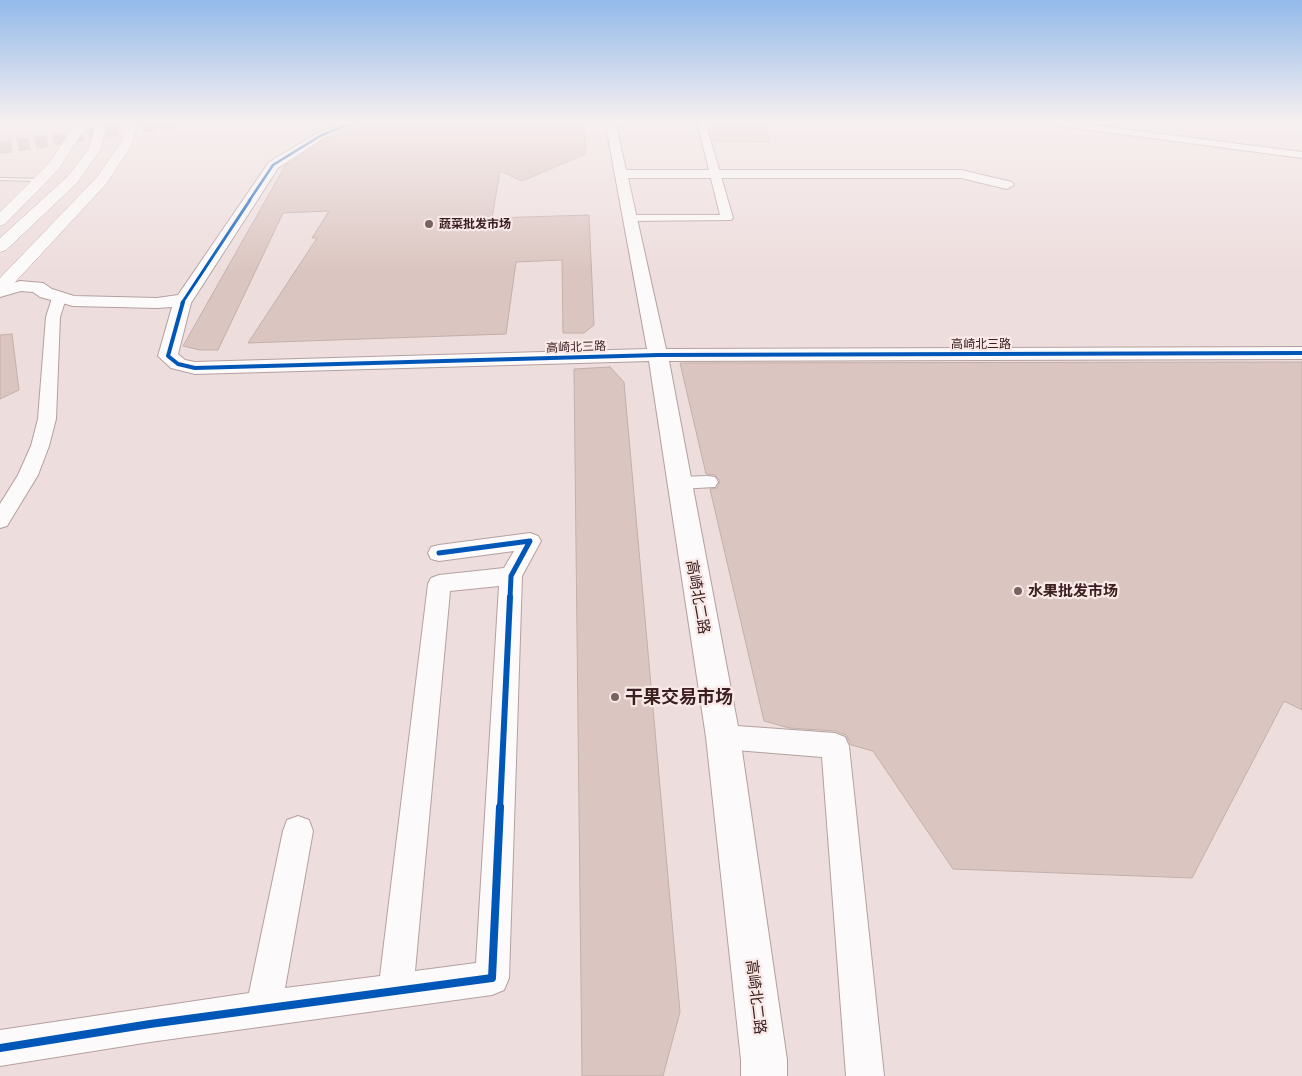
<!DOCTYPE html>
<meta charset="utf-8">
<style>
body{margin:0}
canvas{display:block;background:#edd}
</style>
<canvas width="1302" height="1076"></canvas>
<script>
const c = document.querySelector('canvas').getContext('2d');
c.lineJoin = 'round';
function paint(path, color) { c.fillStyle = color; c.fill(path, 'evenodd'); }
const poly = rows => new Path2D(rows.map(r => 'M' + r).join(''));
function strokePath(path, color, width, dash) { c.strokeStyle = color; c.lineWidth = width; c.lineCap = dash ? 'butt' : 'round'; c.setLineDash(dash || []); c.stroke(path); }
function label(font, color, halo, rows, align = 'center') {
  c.font = font + ' Ubuntu,"Noto Sans SC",sans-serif'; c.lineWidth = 4.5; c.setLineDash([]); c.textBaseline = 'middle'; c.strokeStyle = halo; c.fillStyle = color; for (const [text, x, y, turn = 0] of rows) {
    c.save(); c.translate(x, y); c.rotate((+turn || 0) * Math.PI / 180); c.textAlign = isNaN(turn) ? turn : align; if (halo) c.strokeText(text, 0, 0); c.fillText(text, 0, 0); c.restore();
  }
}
const building = poly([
 [376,121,583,121,586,154,522,181,500,171,492,218,589,215,594,325,584,333,563,333,562,260,516,262,506,334,248,343,317,238,312,238,329,211,283,213,218,350,200,350,183,346,285,166,325,140,376,121],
 [741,121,764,121,770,142,714,141,713,122,741,122,741,121],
 [12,334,19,390,0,399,0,335,12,334],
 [1302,362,1302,710,1284,701,1192,878,953,869,873,751,851,745,846,735,836,731,789,728,764,721,710,489,717,488,720,481,715,475,706,474,680,363,1302,362],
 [610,367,624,382,680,1012,663,1076,582,1076,574,369,610,367]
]);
const trunkTunnel = poly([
 [0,148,178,121]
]);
const service = poly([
 [0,178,40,179,42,180,40,181,0,180,0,178]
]);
const minor = poly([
 [697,121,705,121,733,218,731,220,626,221,624,219,630,215,720,215,697,121],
 [1041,121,1061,121,1302,152,1302,158,1045,124,1041,121],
 [59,294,66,298,60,317,56,419,49,446,38,475,10,521,7,526,0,528,0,504,18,475,31,446,38,419,46,317,52,298,59,294],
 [708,476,715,477,718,482,715,487,679,489,672,488,669,483,672,478,679,477,708,476],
 [530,533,538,536,541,541,522,576,509,978,504,990,492,995,150,1042,0,1066,0,1030,249,993,283,831,287,820,298,816,309,820,313,831,285,988,380,976,428,584,431,578,439,575,504,568,514,551,439,561,431,559,428,553,431,547,439,545,530,533],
 [499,586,476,963,415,971,450,591,499,586],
 [723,725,835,733,845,737,849,746,884,1076,846,1076,822,757,723,749,713,746,709,737,713,728,723,725]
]);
const tertiary = poly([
 [348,121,361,121,324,138,278,168,191,303,178,354,185,360,195,362,647,349,605,121,615,121,626,170,961,170,1012,182,1014,185,1007,189,961,178,628,178,666,349,1302,347,1302,359,669,361,740,737,787,1060,787,1076,741,1076,741,1060,706,737,649,361,195,374,171,368,158,356,172,307,157,308,73,306,40,297,33,292,21,291,0,297,0,287,20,281,43,283,52,289,74,296,157,298,178,295,269,162,316,134,348,121]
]);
const primary = poly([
 [82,121,94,121,80,136,58,170,5,224,0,226,0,212,48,164,71,131,82,121],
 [96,121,107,121,101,149,77,183,6,250,0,252,0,238,67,177,89,149,96,121],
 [128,121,139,121,132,144,107,183,6,292,0,293,0,278,97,177,120,144,128,121]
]);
const cyclewayFar5 = poly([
 [249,201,273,165,320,136,356,121]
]);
const cyclewayFar4 = poly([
 [182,303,250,200]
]);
const cyclewayFar3 = poly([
 [183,302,168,356,178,364,195,368,658,355,1302,353]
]);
const cyclewayFar2 = poly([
 [439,553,530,541,511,576,510,598]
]);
const cyclewayFar1 = poly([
 [500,809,510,597]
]);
const cycleway = poly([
 [0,1048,150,1024,492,978,500,807]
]);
const markers = [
 [429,224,5,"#7a6262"],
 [1018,591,5,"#7a6262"],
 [615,697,5,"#7a6262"]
];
const farPoinames = [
 ["蔬菜批发市场",439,224]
];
const farStreetnames = [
 ["高崎北三路",981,344],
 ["高崎北三路",576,347,-2]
];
const poiNames = [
 ["水果批发市场",1028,591]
];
const streetNames = [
 ["高崎北二路",698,597,80],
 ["高崎北二路",756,997,83]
];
const nearPoinames = [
 ["干果交易市场",625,697]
];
paint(building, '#dbc5c0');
strokePath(building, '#c3afaa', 1);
strokePath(trunkTunnel, '#cab7b7', 12, [12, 6]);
strokePath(service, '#b4a09f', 2);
strokePath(minor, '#b4a09f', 2);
strokePath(tertiary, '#b4a09f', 2);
strokePath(primary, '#b4a09f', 1);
paint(service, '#fcfafa');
paint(minor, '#fcfafa');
paint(tertiary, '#fcfafa');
paint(primary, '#fcfafa');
strokePath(cyclewayFar5, '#0057b8', 2.5);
strokePath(cyclewayFar4, '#0057b8', 3);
strokePath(cyclewayFar3, '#0057b8', 4);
strokePath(cyclewayFar2, '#0057b8', 5);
strokePath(cyclewayFar1, '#0057b8', 6);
strokePath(cycleway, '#0057b8', 8);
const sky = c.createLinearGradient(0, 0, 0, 271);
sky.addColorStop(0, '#93baea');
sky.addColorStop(0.45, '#f7f0f0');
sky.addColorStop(1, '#f7f0f000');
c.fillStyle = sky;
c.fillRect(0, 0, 1302, 271);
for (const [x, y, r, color] of markers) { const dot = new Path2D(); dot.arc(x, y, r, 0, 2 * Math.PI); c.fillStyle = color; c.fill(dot); strokePath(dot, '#f8e9e7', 2); }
label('bold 12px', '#3b201f', '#f8e9e7', farPoinames, 'left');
label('12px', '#3b201f', '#f8e9e7', farStreetnames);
label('bold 15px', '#3b201f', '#f8e9e7', poiNames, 'left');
label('15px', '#3b201f', '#f8e9e7', streetNames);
label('bold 18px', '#3b201f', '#f8e9e7', nearPoinames, 'left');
</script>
